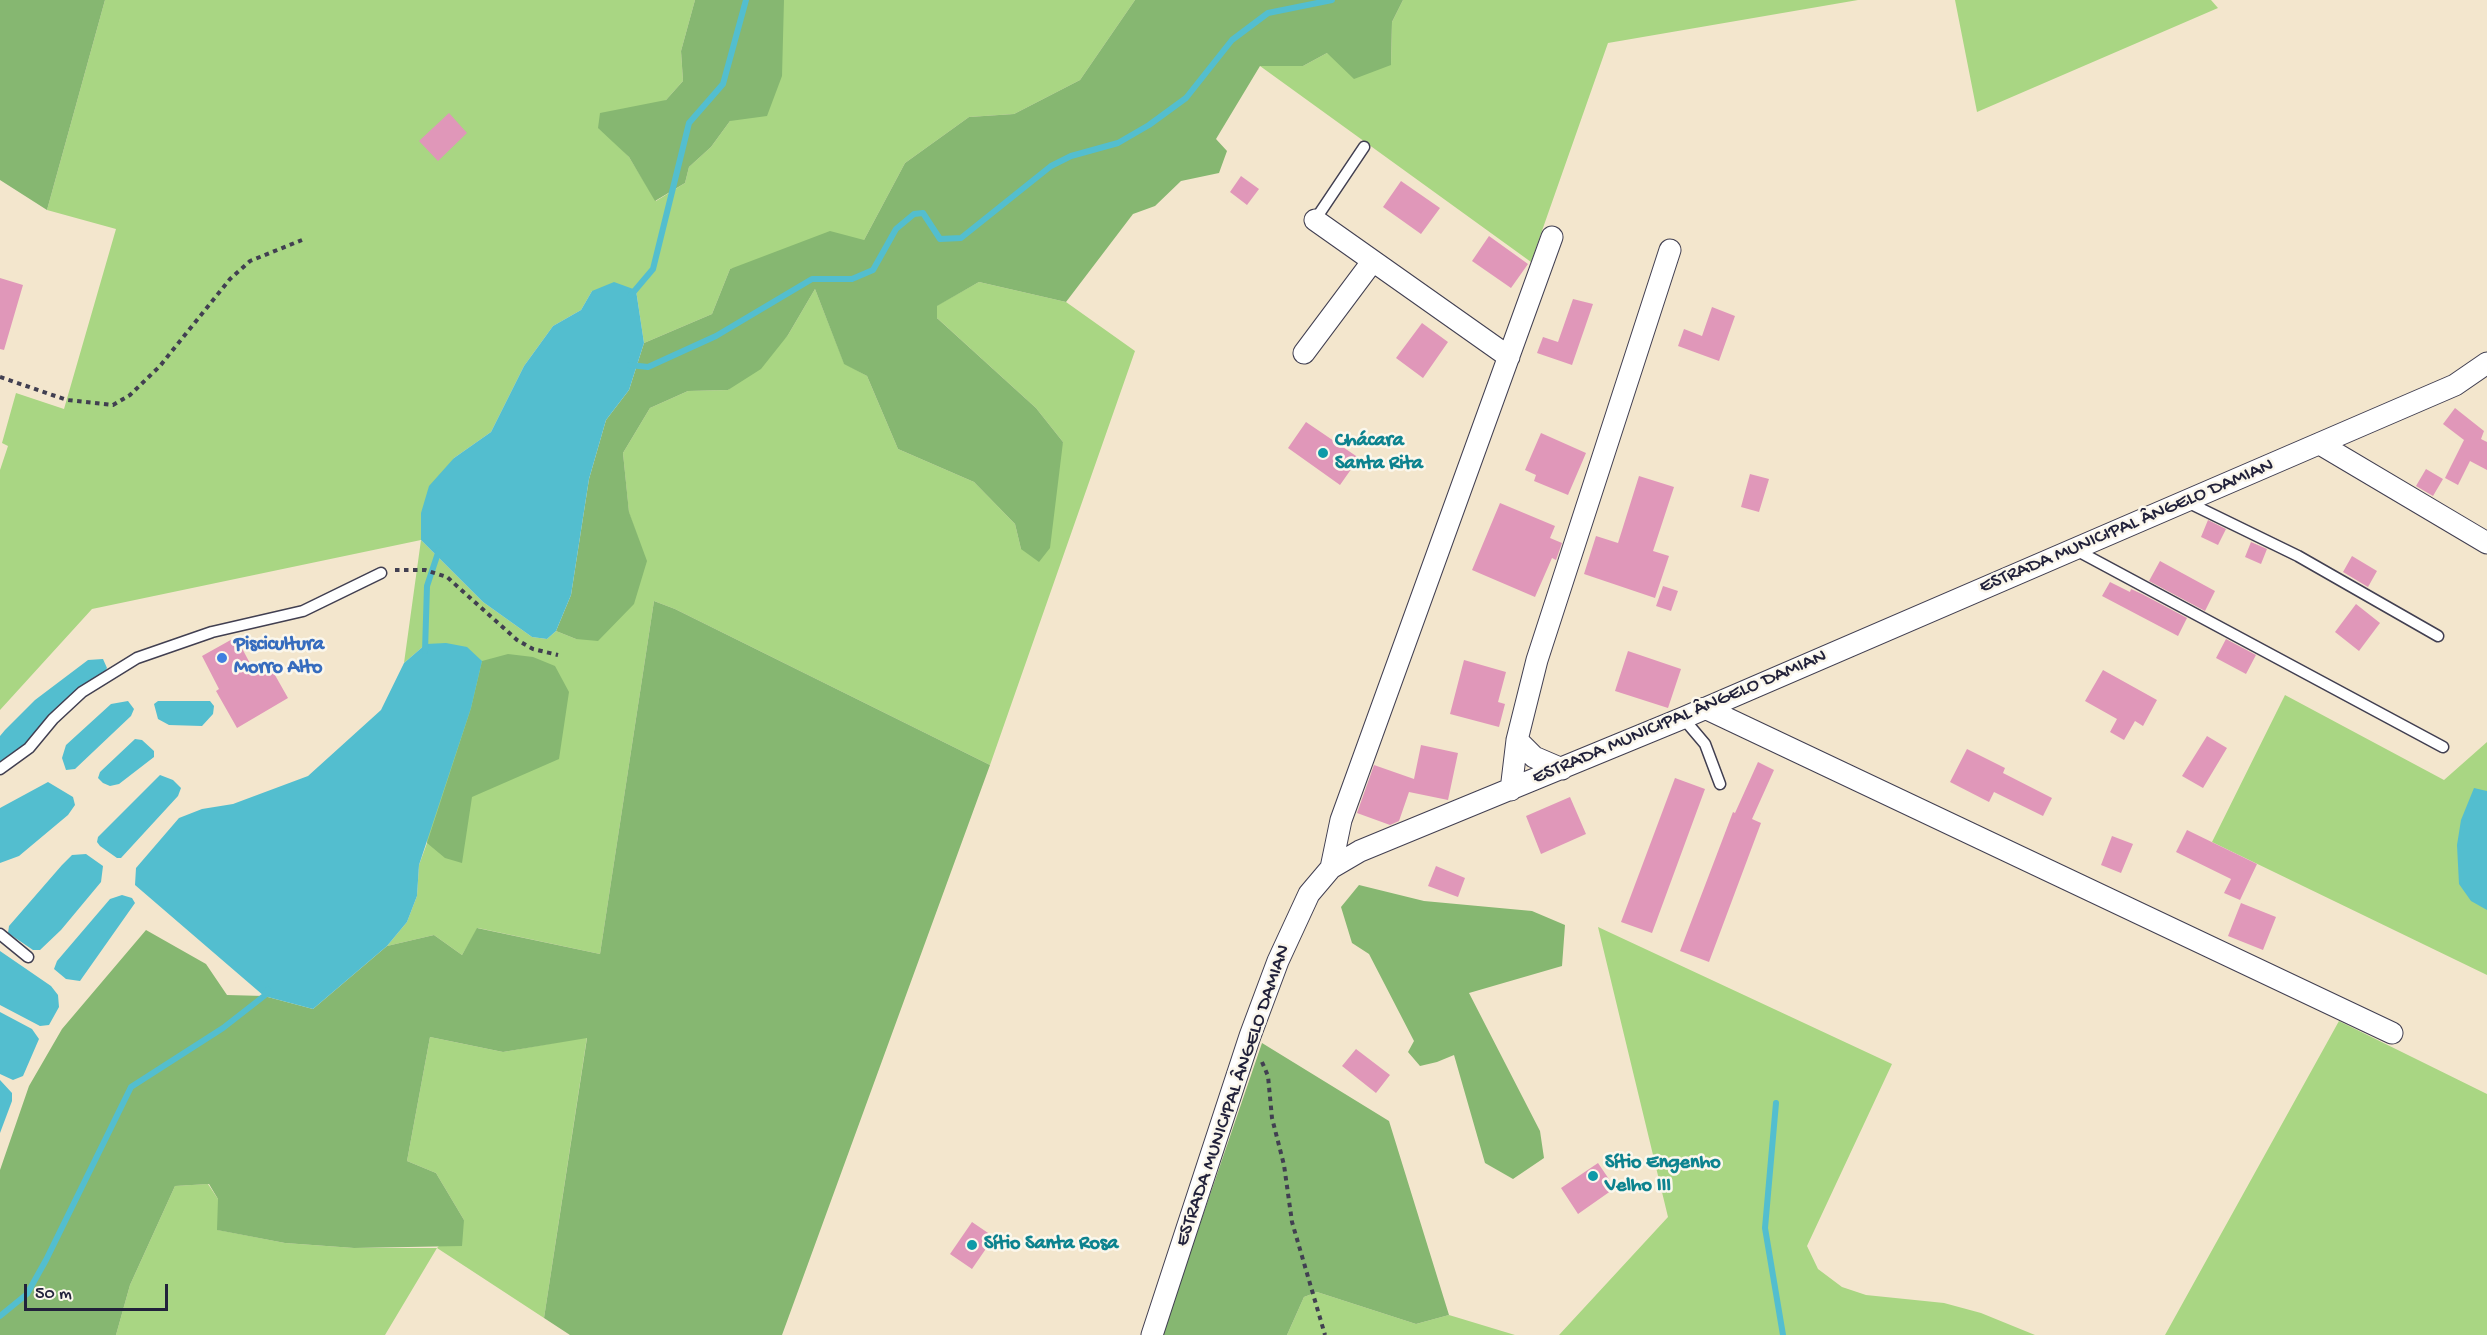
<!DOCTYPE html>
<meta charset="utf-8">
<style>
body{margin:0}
#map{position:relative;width:2487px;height:1335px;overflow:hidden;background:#f3e6cd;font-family:"Gochi Hand",sans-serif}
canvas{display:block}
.scale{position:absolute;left:24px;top:1284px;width:144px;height:27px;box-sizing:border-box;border:3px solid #22223b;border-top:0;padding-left:8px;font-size:18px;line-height:21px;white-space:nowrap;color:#22223b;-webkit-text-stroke:4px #fbf7ec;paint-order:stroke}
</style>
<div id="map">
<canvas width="2487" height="1335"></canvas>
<div class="scale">50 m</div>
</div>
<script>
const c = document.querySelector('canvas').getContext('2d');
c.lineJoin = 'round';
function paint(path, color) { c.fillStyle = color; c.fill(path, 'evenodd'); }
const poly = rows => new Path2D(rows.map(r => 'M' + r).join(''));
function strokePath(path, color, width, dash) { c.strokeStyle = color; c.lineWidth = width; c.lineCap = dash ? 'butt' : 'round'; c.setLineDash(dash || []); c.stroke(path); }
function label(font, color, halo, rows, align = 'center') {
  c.font = font + ' "Gochi Hand",sans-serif'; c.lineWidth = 5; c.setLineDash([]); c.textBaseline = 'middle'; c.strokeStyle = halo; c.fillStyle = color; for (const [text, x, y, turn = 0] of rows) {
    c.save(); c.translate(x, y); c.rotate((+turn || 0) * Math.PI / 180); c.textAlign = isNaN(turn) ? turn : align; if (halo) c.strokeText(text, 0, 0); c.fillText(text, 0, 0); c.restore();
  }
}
const green = poly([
 [105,0,695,0,681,51,683,81,666,100,615,142,629,157,656,201,685,183,689,167,711,147,730,121,784,0,1135,0,1080,80,1014,114,969,117,905,163,864,240,730,269,712,314,644,343,636,290,592,291,581,310,553,326,524,366,491,432,454,458,421,540,483,602,532,637,547,639,556,631,576,639,646,562,629,513,623,453,650,408,688,391,728,390,788,335,815,289,844,363,867,376,898,449,974,482,1015,524,1021,549,1063,442,1036,408,936,317,936,306,979,282,1066,302,1135,351,990,765,675,609,654,601,600,954,478,928,462,955,434,935,387,946,407,922,417,896,419,865,427,843,426,644,404,663,421,540,92,609,0,710,0,470,8,446,2,443,16,393,64,409,116,229,47,210],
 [1403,0,1858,0,1608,43,1531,262,1260,66,1303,66,1327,53,1391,65,1392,22],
 [1955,0,2211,0,2218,8,1977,112],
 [2285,695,2444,780,2487,742,2487,975,2212,842],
 [1598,927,1892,1064,1807,1246,1818,1269,1842,1287,1866,1295,1944,1303,1981,1313,2035,1335,1559,1335,1668,1217],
 [2339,1021,2487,1094,2487,1335,2165,1335],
 [430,1037,503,1052,587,1037,544,1318,437,1248,385,1335,116,1335,130,1285,175,1186,208,1184,218,1199,218,1230,285,1243,354,1248,437,1248,464,1220,436,1173,407,1161],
 [1317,1292,1416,1324,1449,1315,1515,1335,1287,1335,1304,1297]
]);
const forest = poly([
 [0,0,105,0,47,210,0,180],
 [695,0,784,0,782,76,767,116,730,121,711,147,689,167,685,183,655,201,629,157,598,128,600,113,666,100,683,81,681,51],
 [1135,0,1403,0,1392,22,1391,65,1354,79,1327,53,1303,66,1260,66,1216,139,1227,151,1219,173,1181,181,1155,206,1133,214,1066,302,979,282,937,306,937,318,1036,408,1063,442,1050,548,1039,562,1021,549,1015,524,974,482,898,449,867,376,844,364,815,289,788,335,761,369,728,390,688,391,650,408,623,453,629,512,647,561,634,604,598,641,576,639,556,631,571,595,589,479,606,420,629,390,644,343,712,314,730,269,830,231,864,240,905,163,969,117,1014,114,1080,80],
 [654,601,675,609,990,765,782,1335,570,1335,544,1318,587,1038,503,1052,430,1037,407,1161,436,1173,464,1220,462,1246,354,1248,285,1243,217,1230,218,1199,209,1184,175,1186,130,1285,116,1335,0,1335,0,1170,29,1086,62,1029,146,930,206,964,227,995,264,996,313,1009,387,946,434,935,462,955,477,928,600,954],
 [508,654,533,657,555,666,569,692,559,759,472,797,462,863,445,858,427,843,471,708,482,661],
 [1359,885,1424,901,1532,911,1565,925,1562,966,1469,993,1540,1131,1544,1158,1513,1179,1485,1163,1454,1055,1437,1062,1420,1066,1408,1052,1414,1041,1369,954,1352,943,1341,907],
 [1262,1043,1389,1121,1449,1315,1416,1324,1317,1292,1304,1297,1287,1335,1162,1335]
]);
const water = poly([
 [614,282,636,290,644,343,629,390,606,420,589,479,571,595,556,631,547,639,532,637,483,602,421,540,421,513,429,486,454,458,491,432,524,366,553,326,581,310,592,291],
 [446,643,467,647,482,661,471,708,419,865,417,896,407,922,387,946,313,1009,264,996,135,885,136,868,179,818,202,809,233,804,308,776,381,710,404,663,426,644],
 [103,659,107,668,104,673,29,746,0,764,0,736,5,730,35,700,88,660],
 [128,701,134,709,131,716,75,769,66,770,62,758,66,745,111,704],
 [158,701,210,701,214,706,213,714,202,726,169,725,158,719,154,704],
 [135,739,142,740,154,751,154,757,119,784,110,786,103,783,98,778,100,772],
 [160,775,173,780,181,788,178,796,121,858,117,858,100,846,97,842,98,837],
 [48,782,73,797,75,805,68,815,19,856,0,863,0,808],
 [2474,788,2487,791,2487,910,2471,901,2459,884,2457,845,2461,820],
 [86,854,103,866,101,882,61,930,40,950,33,950,8,933,9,926,62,865,72,855],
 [122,895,132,898,135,903,80,981,66,979,54,969,57,961,110,899],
 [0,951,51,986,58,995,59,1007,49,1025,40,1026,0,1005],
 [0,1012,32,1029,39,1039,23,1076,13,1080,0,1074],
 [0,1080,12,1093,12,1101,0,1133]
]);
const stream = poly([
 [631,295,653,269,689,123,723,84,746,0],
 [630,365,648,367,716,336,812,279,852,279,873,270,896,229,914,214,923,213,940,239,961,238,1051,166,1071,156,1118,143,1149,125,1186,98,1232,40,1268,13,1332,0],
 [425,651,427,586,439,550],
 [1776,1103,1765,1228,1783,1335],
 [0,1316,27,1294,46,1260,131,1087,223,1028,264,996,268,990]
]);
const building = poly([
 [449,113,467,133,438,161,419,141],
 [1241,176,1259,189,1247,205,1230,192],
 [1401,181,1440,208,1421,234,1383,207],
 [1489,236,1528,264,1511,288,1472,261],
 [0,278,23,285,4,350,0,349],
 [1573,299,1593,304,1572,365,1537,353,1543,337,1558,342],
 [1712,307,1735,316,1719,361,1678,346,1684,329,1702,336],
 [1422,323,1448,342,1423,378,1396,358],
 [2455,408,2484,431,2481,439,2487,442,2487,470,2470,461,2458,485,2445,478,2464,440,2443,424],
 [1306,422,1359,458,1340,485,1288,448],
 [1541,433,1586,453,1568,495,1534,481,1536,475,1525,470],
 [2426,469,2443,479,2433,496,2416,486],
 [1750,474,1769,479,1759,512,1741,507],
 [1639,476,1674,487,1653,551,1669,556,1655,598,1584,574,1596,536,1618,543],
 [1500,503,1555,526,1550,538,1562,543,1556,560,1552,558,1535,597,1472,570],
 [2208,520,2226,529,2218,545,2201,537],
 [2251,542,2267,549,2261,564,2245,557],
 [2352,556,2377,571,2368,587,2343,572],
 [2160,561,2215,591,2205,611,2149,581],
 [2110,582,2130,592,2131,589,2142,594,2187,618,2178,636,2102,596],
 [1663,586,1678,591,1671,611,1656,606],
 [2356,604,2380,623,2359,651,2335,632],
 [236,637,253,669,267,661,288,698,237,728,216,691,219,689,202,656],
 [2226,639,2256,655,2246,674,2216,658],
 [1628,651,1681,669,1668,708,1615,691],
 [1464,660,1506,672,1498,702,1505,704,1499,727,1450,714],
 [2103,670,2157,700,2143,726,2135,721,2124,740,2110,732,2117,719,2085,701],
 [2207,736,2227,748,2203,788,2182,776],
 [1421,745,1458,753,1448,800,1409,792,1399,821,1390,825,1357,813,1374,765,1414,779],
 [1967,749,2005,768,2003,773,2052,798,2043,816,1994,792,1989,802,1950,782],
 [1758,762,1774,770,1752,819,1761,823,1709,962,1680,951,1733,812,1735,813],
 [1675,778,1705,789,1652,933,1621,922],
 [1570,797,1586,834,1541,854,1526,816],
 [2187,830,2257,864,2240,900,2224,893,2231,879,2176,852],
 [2112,836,2133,844,2121,873,2101,865],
 [1436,866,1465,878,1458,897,1428,886],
 [2241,903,2276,917,2263,950,2228,936],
 [1356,1049,1390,1075,1376,1093,1342,1066],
 [1598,1163,1615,1188,1578,1214,1561,1188],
 [972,1222,994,1237,972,1269,950,1254]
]);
const path = poly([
 [0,377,67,400,113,405,130,395,160,366,230,279,250,261,302,240],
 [395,570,425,570,447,577,517,640,533,649,558,655],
 [1262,1062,1268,1076,1272,1118,1284,1165,1292,1222,1325,1335]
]);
const service = poly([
 [1315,220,1364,147],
 [2185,501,2298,556,2438,636],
 [2076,550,2443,747],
 [1683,718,1705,744,1720,784],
 [0,769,29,748,53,719,82,692,137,658,212,632,303,611,381,573],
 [0,934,28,957]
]);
const minor = poly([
 [1315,220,1509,357],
 [1304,353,1372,262],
 [2320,444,2487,543],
 [1705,708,2392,1033],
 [1517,740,1534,757,1562,769],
 [1511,790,1517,740,1537,660,1670,250],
 [1331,868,1341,820,1552,237],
 [1152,1335,1250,1036,1278,961,1309,894,1331,868,1360,851,1683,718,2397,410,2455,385,2487,363]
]);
const markers = [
 [1323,453,6,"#0f9aa8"],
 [222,658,6,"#3f7fe0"],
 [1593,1176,6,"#0f9aa8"],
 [972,1245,6,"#0f9aa8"]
];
const cultureNames = [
 ["Chácara",1335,442],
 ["Santa Rita",1335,465],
 ["Sítio Engenho",1605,1164],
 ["Velho III",1605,1187],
 ["Sítio Santa Rosa",984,1245]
];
const streetNames = [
 ["ESTRADA MUNICIPAL ÂNGELO DAMIAN",2127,527,-23],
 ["ESTRADA MUNICIPAL ÂNGELO DAMIAN",1680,718,-23],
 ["ESTRADA MUNICIPAL ÂNGELO DAMIAN",1234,1096,-71]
];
const shopNames = [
 ["Piscicultura",234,646],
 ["Morro Alto",234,669]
];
paint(green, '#a9d683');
paint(forest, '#86b771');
paint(water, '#53becf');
strokePath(stream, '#53becf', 6);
paint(building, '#e097b9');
strokePath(service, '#413f51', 13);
strokePath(minor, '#413f51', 23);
strokePath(path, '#413f51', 4, [4.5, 4.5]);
strokePath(service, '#fff', 10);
strokePath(minor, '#fff', 21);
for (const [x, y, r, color] of markers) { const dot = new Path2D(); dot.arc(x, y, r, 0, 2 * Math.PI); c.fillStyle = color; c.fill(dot); strokePath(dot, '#fbf7ec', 2); }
label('bold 20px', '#0d838f', '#fbf7ec', cultureNames, 'left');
label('20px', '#22223b', '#fbf7ec', streetNames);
label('bold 20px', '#366cbe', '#fbf7ec', shopNames, 'left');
</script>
